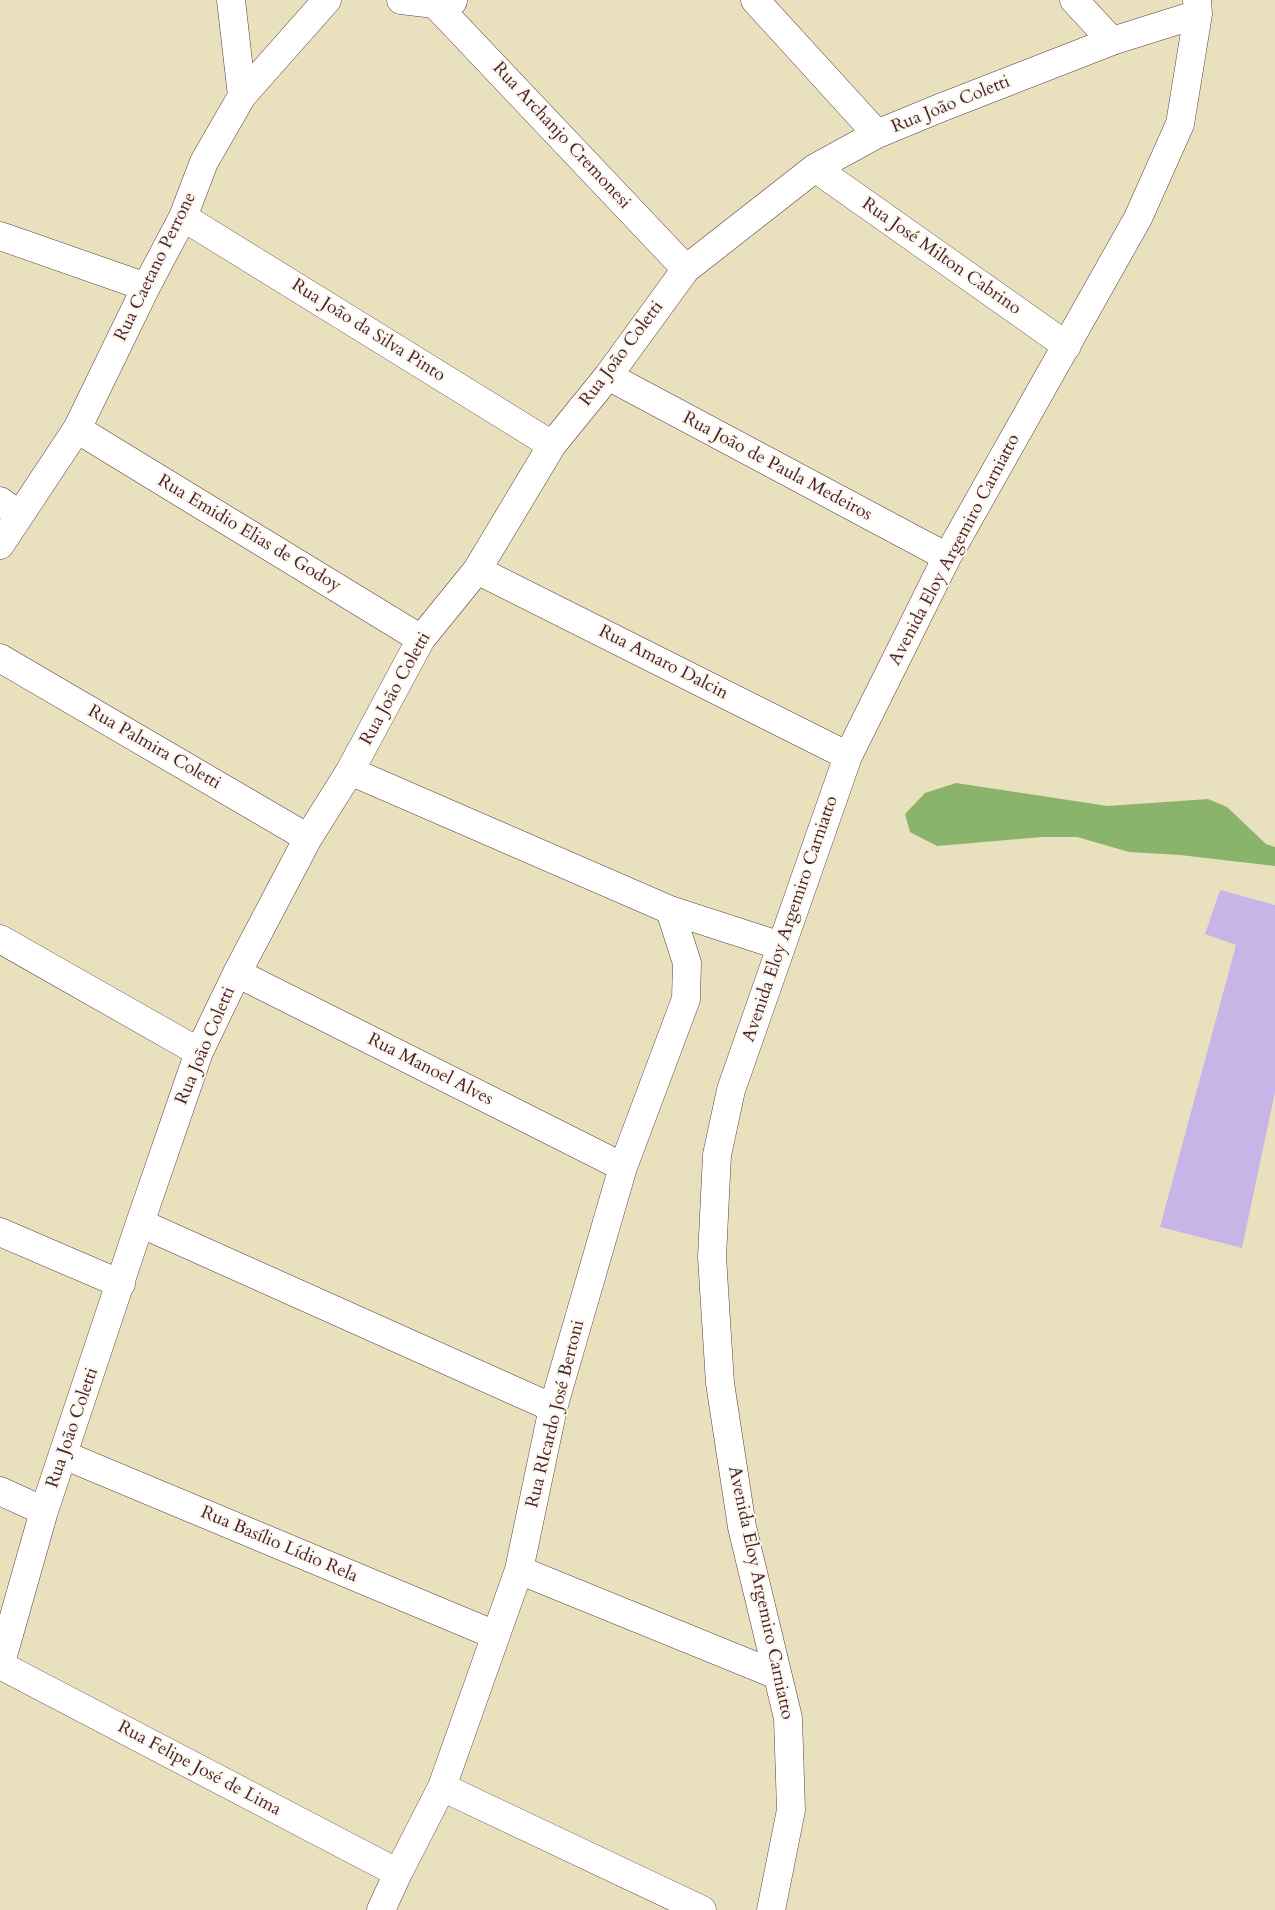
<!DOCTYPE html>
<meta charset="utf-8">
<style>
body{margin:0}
canvas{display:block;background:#e9e1bd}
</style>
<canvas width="1275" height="1910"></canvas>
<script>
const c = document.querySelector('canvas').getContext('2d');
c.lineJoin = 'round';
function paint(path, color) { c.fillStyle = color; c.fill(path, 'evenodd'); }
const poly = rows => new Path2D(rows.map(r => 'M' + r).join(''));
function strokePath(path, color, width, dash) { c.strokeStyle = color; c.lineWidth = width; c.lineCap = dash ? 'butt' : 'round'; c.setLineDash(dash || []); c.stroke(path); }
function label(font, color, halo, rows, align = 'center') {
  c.font = font + ' Cardo,serif'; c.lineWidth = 4; c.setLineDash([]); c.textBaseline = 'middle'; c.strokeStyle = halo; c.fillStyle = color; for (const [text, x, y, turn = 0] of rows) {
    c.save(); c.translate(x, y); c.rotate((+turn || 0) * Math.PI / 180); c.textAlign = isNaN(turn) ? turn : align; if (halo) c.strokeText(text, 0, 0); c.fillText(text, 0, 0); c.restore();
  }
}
const forest = poly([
 [956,783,1108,806,1208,799,1227,807,1266,844,1275,847,1275,866,1180,855,1129,852,1077,837,1042,837,937,846,910,832,905,814,925,793]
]);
const building = poly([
 [1220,890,1275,905,1275,1092,1242,1248,1160,1227,1236,945,1205,934]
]);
const minor = poly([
 [231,0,242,96],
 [401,0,435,4,453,1],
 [755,0,877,134],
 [1074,0,1112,41],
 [435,4,686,269],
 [815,168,1067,346],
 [183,217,552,445],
 [0,236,146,287],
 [608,376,947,557],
 [77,429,421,639],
 [0,501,19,515],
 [0,545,77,429,146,287,183,217,204,162,242,96,327,0],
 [477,570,848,756],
 [0,658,308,838],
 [350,771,670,910,781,946],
 [0,939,199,1052],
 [237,973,623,1167],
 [140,1223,553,1408],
 [0,1232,121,1284],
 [64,1455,495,1635],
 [0,1491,44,1511],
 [519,1570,777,1675],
 [0,1665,398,1873],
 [0,1666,44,1511,140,1223,199,1052,237,973,308,838,350,771,421,639,477,570,552,445,608,376,686,269,815,168,877,134,940,108,1112,41,1198,14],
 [442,1787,702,1910],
 [381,1910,398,1873,442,1787,519,1570,553,1408,623,1167,686,999,687,963,670,910],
 [771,1910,791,1810,788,1718,742,1527,720,1383,712,1257,717,1155,731,1090,848,756,947,557,1138,218,1180,124,1198,14,1197,0]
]);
const streetNames = [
 ["Rua João Coletti",951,105,-22],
 ["Rua Archanjo Cremonesi",561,136,47],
 ["Rua José Milton Cabrino",941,257,35],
 ["Rua Caetano Perrone",156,267,-64],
 ["Rua João da Silva Pinto",368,331,32],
 ["Rua João Coletti",622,354,-53],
 ["Rua João de Paula Medeiros",777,467,28],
 ["Rua Emidio Elias de Godoy",249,534,31],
 ["Avenida Eloy Argemiro Carniatto",955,550,-62],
 ["Rua Amaro Dalcin",663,663,27],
 ["Rua João Coletti",396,689,-61],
 ["Rua Palmira Coletti",154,748,30],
 ["Avenida Eloy Argemiro Carniatto",791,919,-71],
 ["Rua João Coletti",206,1046,-67],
 ["Rua Manoel Alves",430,1070,27],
 ["Rua RIcardo José Bertoni",556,1414,-76],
 ["Rua João Coletti",73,1428,-71],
 ["Rua Basílio Lídio Rela",279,1545,23],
 ["Avenida Eloy Argemiro Carniatto",760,1593,78],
 ["Rua Felipe José de Lima",199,1769,28]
];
paint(forest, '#8ab46b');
paint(building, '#c8b4e6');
strokePath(minor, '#623c41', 29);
strokePath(minor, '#fff', 28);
label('18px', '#4a1f2b', '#fbf7ec', streetNames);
</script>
